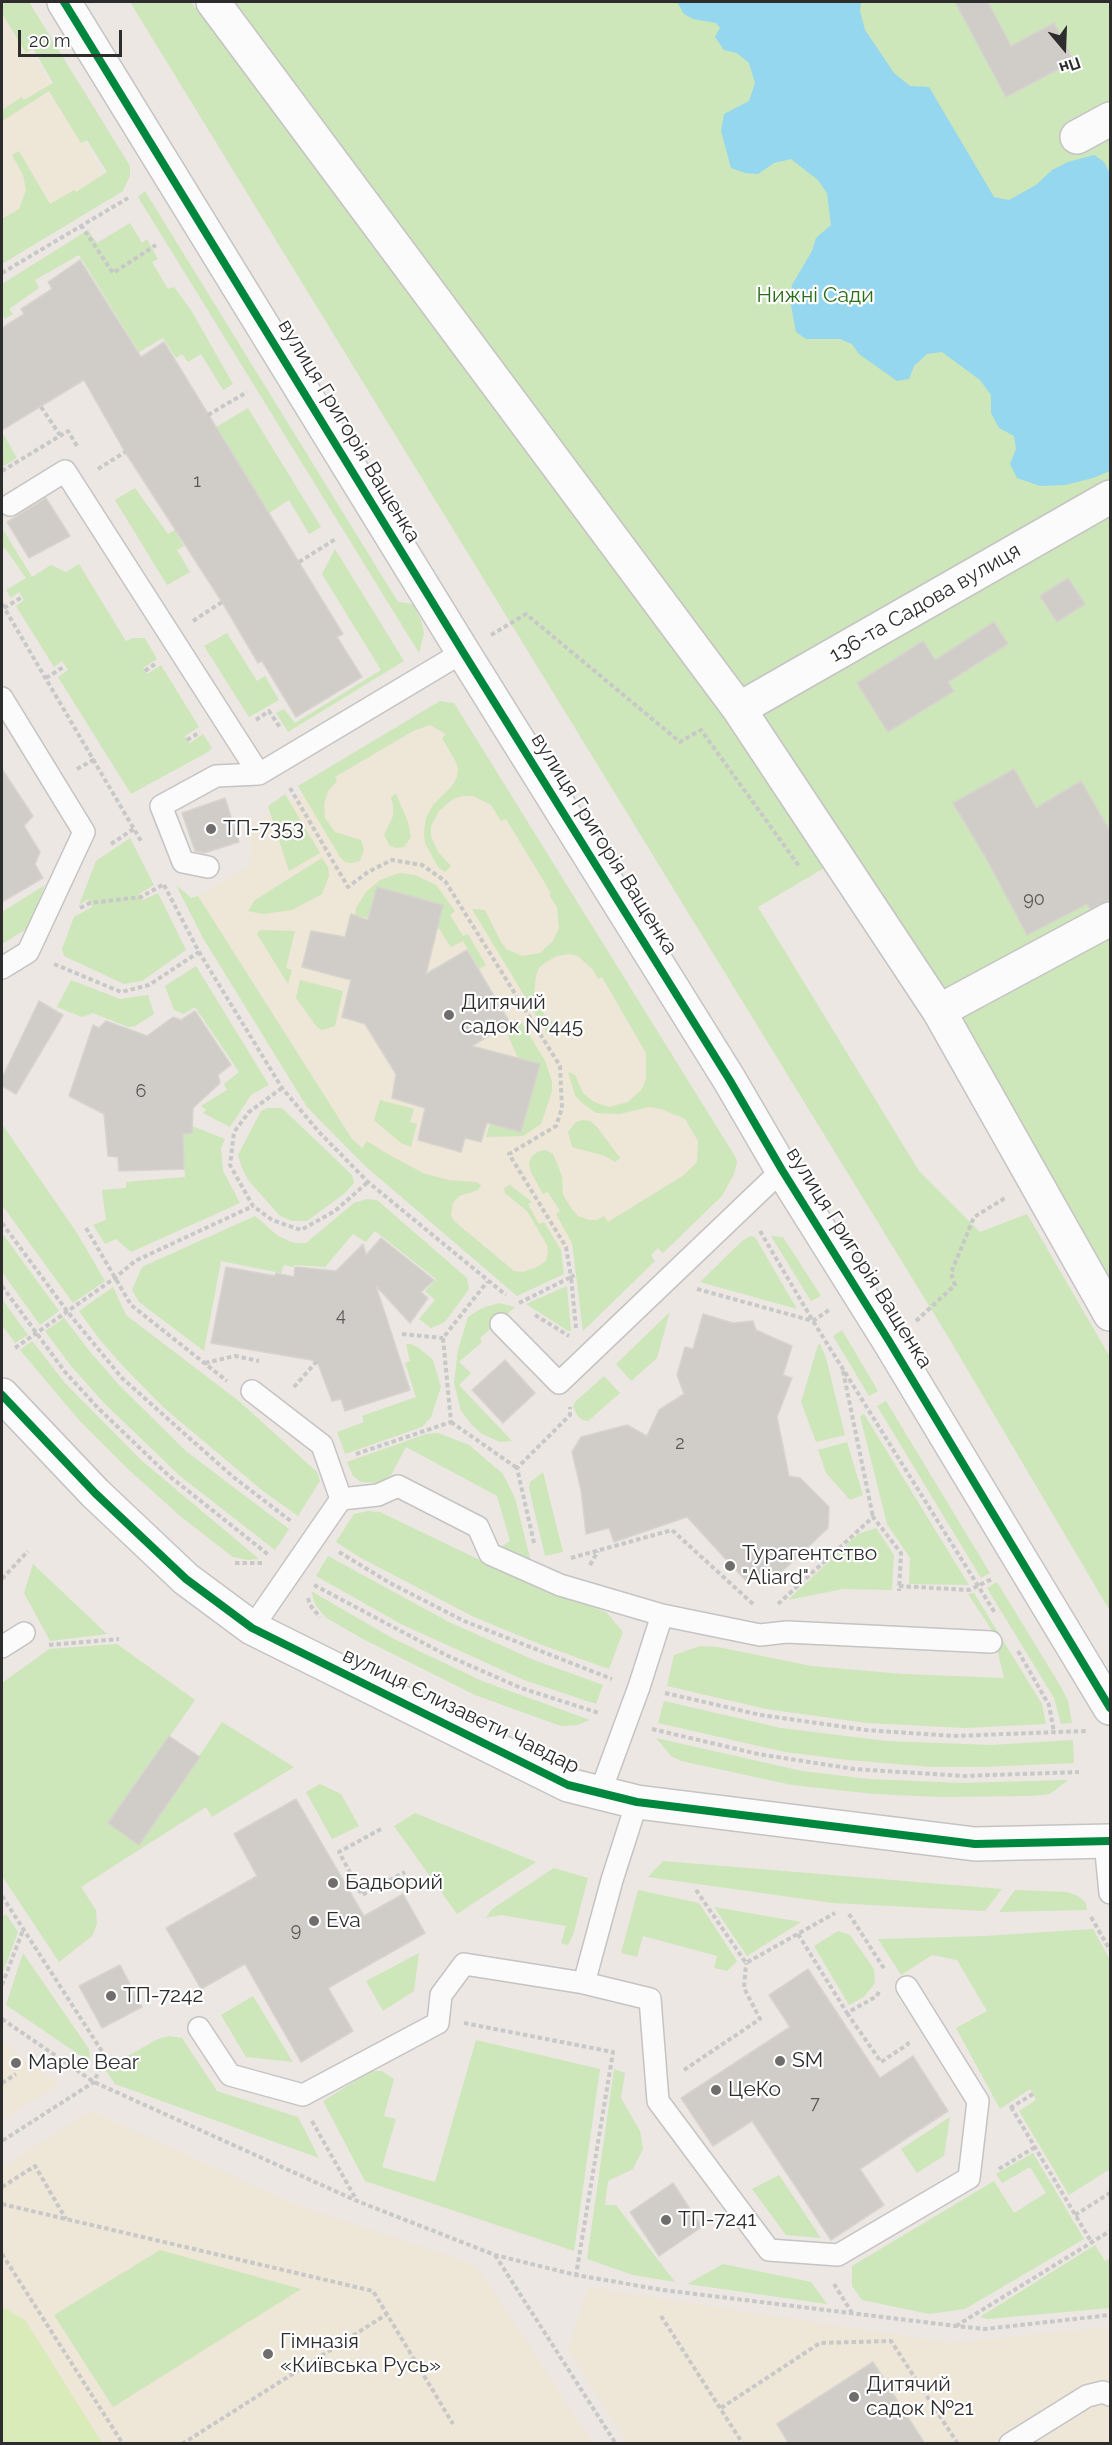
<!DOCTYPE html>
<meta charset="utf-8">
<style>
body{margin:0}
#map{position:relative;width:1112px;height:2445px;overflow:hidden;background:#ece7e2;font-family:Raleway,sans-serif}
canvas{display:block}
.frame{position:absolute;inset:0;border:3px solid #2d2d2d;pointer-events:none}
.north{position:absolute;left:1034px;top:18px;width:60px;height:60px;-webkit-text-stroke:4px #fff;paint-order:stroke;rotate:161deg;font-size:16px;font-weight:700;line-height:24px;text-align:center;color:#2d2d2d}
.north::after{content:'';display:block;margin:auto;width:21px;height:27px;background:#2d2d2d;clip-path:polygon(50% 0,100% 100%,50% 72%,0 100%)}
.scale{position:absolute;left:18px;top:30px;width:104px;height:27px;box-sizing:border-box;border:3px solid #2d2d2d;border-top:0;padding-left:8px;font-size:18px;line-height:21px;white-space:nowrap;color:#2d2d2d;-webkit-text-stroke:4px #fff;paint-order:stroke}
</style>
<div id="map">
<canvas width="1112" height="2445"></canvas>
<div class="frame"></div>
<div class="north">Пн</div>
<div class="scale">20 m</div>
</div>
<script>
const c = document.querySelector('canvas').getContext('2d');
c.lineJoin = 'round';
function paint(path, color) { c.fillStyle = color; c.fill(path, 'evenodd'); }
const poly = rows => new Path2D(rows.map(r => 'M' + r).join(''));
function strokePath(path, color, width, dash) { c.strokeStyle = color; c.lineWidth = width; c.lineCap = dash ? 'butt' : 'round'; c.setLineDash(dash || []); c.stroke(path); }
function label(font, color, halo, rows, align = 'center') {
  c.font = font + ' Raleway,sans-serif'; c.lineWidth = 4.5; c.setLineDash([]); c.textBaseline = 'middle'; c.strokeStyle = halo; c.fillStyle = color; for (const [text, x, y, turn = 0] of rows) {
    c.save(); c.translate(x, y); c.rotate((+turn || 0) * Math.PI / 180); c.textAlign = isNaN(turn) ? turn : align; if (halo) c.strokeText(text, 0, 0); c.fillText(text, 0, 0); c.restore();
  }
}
const education = poly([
 [2,2,110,185,2,248],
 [430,725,446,734,505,818,576,932,698,1141,697,1162,684,1176,553,1255,549,1270,508,1277,352,1139,198,896,248,867,252,847,245,828,413,731],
 [2,2042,59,2084,2,2120],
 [91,2111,294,2204,476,2265,593,2443,2,2444,2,2167],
 [588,2287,950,2343,1110,2327,1110,2443,627,2443,568,2350]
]);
const green = poly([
 [2,2,29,2,130,166,130,176,123,191,2,264,2,219,19,209,26,190,23,175,12,155,19,151,50,204,74,190,76,192,107,172,87,140,81,143,49,91,2,121,2,110,22,97,24,100,53,83,33,48,26,53,2,13],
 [130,2,191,2,723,705,826,867,758,907,919,1171,980,1232,1027,1214,1110,1357,1110,1611,947,1335],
 [229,2,1110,2,1110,1293,946,995],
 [145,191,398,602,413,604,421,620,424,633,419,653,138,197],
 [130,223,142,243,147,239,158,259,152,262,168,289,174,287,191,310,233,384,223,390,201,354,188,362,182,354,176,358,163,338,139,352,79,255,35,280,39,288,9,309,13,314,5,319,2,313,2,284,88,230,97,243],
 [248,408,321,527,309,534,289,500,269,513,216,427],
 [4,435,17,458,2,467,2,436],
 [135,488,168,534,175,530,184,546,177,550,190,572,167,585,115,500],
 [2,528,32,577,51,565,66,572,79,564,126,641,133,638,145,638,157,659,143,668,147,674,161,665,199,727,185,736,190,743,203,734,212,748,208,752,131,794,58,677,68,670,62,661,54,667,16,606,24,600,19,592,11,598,6,590,26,578,5,548,2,550],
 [335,549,404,661,288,732,276,713,284,709,295,723,381,670,322,574],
 [227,633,257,681,265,676,279,700,249,717,204,646],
 [440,701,454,703,736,1158,737,1163,734,1174,722,1196,663,1253,658,1248,651,1255,655,1261,583,1331,572,1243,556,1214,560,1211,548,1192,543,1194,531,1172,529,1163,532,1156,539,1151,546,1150,553,1154,562,1176,563,1195,572,1209,578,1216,589,1220,597,1220,604,1216,608,1222,684,1175,697,1162,698,1141,685,1119,661,1109,649,1107,620,1114,596,1113,581,1102,575,1095,568,1072,575,1075,583,1093,594,1102,609,1107,628,1102,642,1089,646,1079,646,1053,602,977,598,979,593,970,578,956,569,954,557,956,546,962,539,968,536,976,534,994,538,1005,545,1015,559,1026,548,1035,472,909,485,910,501,942,506,949,522,956,540,953,553,941,559,928,557,907,549,895,551,893,506,819,501,821,491,805,473,796,463,796,453,799,439,811,431,826,431,836,438,852,451,866,445,872,438,867,425,843,424,833,426,818,433,805,452,786,457,777,458,769,456,762,442,738,446,734,430,725,413,731,335,777,337,781,328,791,324,804,325,818,335,832,361,840,364,849,360,861,352,863,345,862,340,857,298,786],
 [285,794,320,853,289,871,268,806],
 [396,794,408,822,411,837,404,847,396,848,390,846,384,835,393,816,393,805,391,797],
 [130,838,154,885,139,894,143,900,158,893,186,950,142,981,124,984,64,956,62,949,74,917,92,907,88,899,79,905,96,861],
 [322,858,328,867,329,876,322,894,292,910,263,914,248,911,255,900],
 [400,873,415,875,436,885,455,911,450,915,463,936,468,934,486,965,479,969,463,941,451,947,438,927,443,905,377,887,369,918,355,915,356,908,366,892,380,880],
 [45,885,28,928,2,944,2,912],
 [176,885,191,898,198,896,352,1139,362,1148,367,1141,384,1152,423,1173,448,1180,476,1182,481,1185,478,1190,459,1196,453,1203,451,1215,454,1221,514,1271,523,1272,537,1267,546,1261,548,1252,547,1245,527,1211,505,1193,504,1188,510,1185,532,1202,528,1204,539,1224,544,1222,561,1250,564,1274,517,1296,364,1165,307,1107,203,938],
 [260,930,295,931,286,968,292,970,288,984,257,934],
 [196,966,269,1085,251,1095,230,1127,203,1113,206,1110,201,1106,227,1090,224,1084,239,1072,195,1007,184,1014,174,1010,165,986],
 [71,980,120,999,148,995,154,1014,135,1026,128,1027,93,1013,82,1017,57,1007],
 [300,980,343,991,335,1026,322,1030,317,1027,296,998],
 [522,1023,545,1061,552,1081,552,1091,541,1124,523,1136,486,1137,490,1124,521,1132,518,1058,507,1033],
 [380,1100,414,1109,410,1122,417,1124,411,1147,401,1143,374,1120],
 [268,1108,282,1108,352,1175,354,1183,345,1193,307,1221,292,1221,280,1216,248,1180,242,1168,238,1155,261,1111],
 [583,1120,590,1121,597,1127,620,1158,615,1162,605,1156,572,1147,568,1132,576,1122],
 [2,1124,77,1233,105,1281,73,1303,2,1205],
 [192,1126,225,1139,221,1148,223,1171,240,1203,131,1252,116,1239,105,1244,93,1225,106,1220,102,1190,126,1188,126,1182,185,1177,183,1134,192,1133],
 [367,1199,377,1200,467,1278,469,1289,445,1322,431,1328,419,1319,435,1300,425,1291,436,1279,375,1231,366,1242,353,1234,325,1267,294,1265,293,1267,284,1265,281,1273,221,1261,204,1351,139,1302,132,1290,142,1267,255,1216,278,1236,294,1243,306,1243,354,1203],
 [2,1233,59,1311,40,1325,2,1272],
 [750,1236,755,1237,797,1309,700,1282,742,1241],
 [771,1236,783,1237,821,1296,811,1301],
 [567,1286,571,1331,568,1331,526,1304],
 [113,1287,126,1315,240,1402,317,1472,320,1481,298,1516,263,1491,163,1407,123,1366,100,1340,79,1311],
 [2,1299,28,1335,15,1343,2,1325],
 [499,1303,515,1307,480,1338,482,1342,459,1362,471,1373,459,1385,512,1441,500,1442,482,1434,473,1426,461,1411,454,1383,458,1350,468,1317,482,1308],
 [670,1312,657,1358,631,1381,616,1364],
 [64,1318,91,1353,120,1386,187,1452,289,1529,275,1550,180,1476,104,1403,71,1366,45,1331],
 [842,1330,878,1391,869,1396,833,1336],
 [32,1341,65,1383,141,1460,259,1559,248,1560,233,1557,180,1516,127,1468,79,1420,20,1350],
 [406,1344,411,1344,419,1348,433,1360,441,1387,431,1417,422,1427,345,1454,337,1432,364,1422,362,1416,416,1397,405,1363,410,1361],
 [820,1344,826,1358,845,1435,816,1442,801,1402,818,1345],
 [604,1376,620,1393,588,1421,582,1420,577,1415,573,1407,575,1402],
 [886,1401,990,1573,981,1578,877,1406],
 [864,1414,969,1585,909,1584,910,1558,887,1524,860,1416],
 [438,1433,469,1445,503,1474,515,1498,531,1562,502,1546,510,1541,497,1496,406,1447,391,1475,379,1483,361,1482,353,1476,347,1462,426,1434],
 [847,1442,863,1495,850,1500,826,1473,818,1450],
 [543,1472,563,1552,545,1556,529,1488,530,1482],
 [368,1511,380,1512,486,1563,607,1613,623,1632,609,1669,542,1645,474,1617,361,1558,336,1542,354,1514],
 [876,1528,894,1555,892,1590,843,1589,788,1600,858,1534],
 [328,1556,449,1622,534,1660,603,1685,596,1704,524,1680,401,1624,316,1576],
 [33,1564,107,1634,50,1641,24,1593],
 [997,1582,1061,1687,1068,1701,1072,1723,1061,1724,1054,1698,987,1588],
 [311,1591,392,1638,482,1681,590,1720,577,1725,561,1726,475,1695,363,1639,325,1617,315,1604],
 [974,1593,1042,1704,1046,1724,965,1728,867,1723,766,1709,667,1686,674,1655,700,1646,718,1647,811,1666,903,1674,1004,1678,993,1632,968,1594],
 [117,1644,195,1700,109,1823,139,1845,222,1722,294,1767,212,1817,206,1807,81,1887,96,1910,97,1924,92,1936,59,1962,2,1876,2,1683,49,1649],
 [664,1701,781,1728,886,1741,991,1745,1073,1740,1074,1763,983,1767,932,1767,848,1760,785,1752,658,1723],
 [656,1738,802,1771,869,1779,961,1783,1068,1780,1050,1794,1032,1796,941,1797,874,1794,792,1785,681,1761,671,1756],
 [320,1784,341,1794,359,1826,332,1839,306,1792],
 [415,1813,536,1862,457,1914,394,1826],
 [663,1861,1002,1889,985,1911,833,1903,648,1877],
 [554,1868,588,1878,573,1935,568,1945,561,1943,566,1926,501,1915,486,1918,492,1909],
 [638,1890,699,1903,737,1961,727,1971,714,1968,717,1956,643,1936,637,1957,621,1953],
 [1015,1890,1067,1892,1078,1896,1086,1903,1087,1910,999,1912],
 [714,1907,801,1922,747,1956],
 [6,1914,18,1932,2,1975,2,1917],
 [1093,1929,1110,1960,1110,2169,1069,2195,1019,2111,1036,2100,1030,2089,1000,2109,956,2028,987,2011,957,1960,932,1955,901,1975,878,1939,985,1936],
 [838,1931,850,1935,874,1969,875,1983,864,1997,849,2005,814,1946],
 [23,1953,89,2049,90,2062,6,2005],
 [419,1953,414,1991,383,2011,366,1981],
 [253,1996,293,2062,246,2057,221,2015],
 [169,2036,182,2038,217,2091,298,2117,319,2158,115,2084,106,2071,117,2062,158,2039],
 [476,2040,600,2069,574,2251,365,2181,323,2101,371,2071,382,2071,394,2079,384,2116,396,2119,382,2167,435,2182],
 [614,2069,625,2073,621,2098,640,2131,643,2149,633,2169,608,2181,605,2205,616,2205,675,2282,633,2275,587,2259],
 [950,2117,944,2156,917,2173,901,2149],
 [1033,2153,1084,2239,965,2309,929,2314,862,2300,852,2286,852,2266,994,2181,1014,2213,1046,2193,1030,2167,1002,2183,996,2174],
 [779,2175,821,2238,786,2235,752,2189],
 [1095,2245,1105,2261,1110,2258,1110,2308,987,2319,980,2317],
 [160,2250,301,2289,113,2407,54,2315],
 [723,2264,811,2282,827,2304,687,2284]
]);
const pitch = poly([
 [2,2307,25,2320,102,2443,2,2443]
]);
const water = poly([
 [677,2,861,2,860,11,865,30,894,73,910,86,929,87,994,197,1009,200,1036,185,1052,170,1068,162,1094,155,1104,162,1110,174,1110,471,1093,478,1065,485,1040,486,1017,478,1010,464,1016,449,1014,436,999,428,991,413,991,395,980,380,942,352,927,354,914,366,909,379,897,381,859,354,852,344,840,339,806,339,796,332,790,300,792,285,812,251,816,238,831,225,827,193,818,180,791,159,774,163,758,174,745,173,731,168,721,131,724,114,749,101,755,83,749,63,737,53,724,50,715,37,720,28,716,23,693,19,684,14]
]);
const building = poly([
 [955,2,988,2,1011,46,1054,23,1074,61,1006,97,955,2],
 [80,260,141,357,164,342,343,634,337,637,362,677,296,717,262,661,258,663,222,602,125,452,84,380,2,430,2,328,24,314,21,309,52,289,48,282,80,260],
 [46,498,70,536,29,558,7,522,46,498],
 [1068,578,1085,604,1057,622,1040,596,1068,578],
 [994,622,1008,644,948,682,954,691,888,732,857,683,923,641,935,660,994,622],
 [2,769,33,816,24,826,40,852,35,864,43,878,2,902,2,769],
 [1014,769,1036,808,1081,781,1110,831,1110,900,1090,909,1087,904,1027,935,986,858,953,803,1014,769],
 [225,798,239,842,204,853,195,851,182,813,225,798],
 [377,887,443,905,426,974,467,950,510,1023,472,1046,540,1064,521,1132,487,1123,481,1142,465,1138,461,1152,418,1140,425,1108,392,1098,396,1074,365,1024,342,1017,351,980,302,967,311,931,345,937,351,914,368,920,377,887],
 [39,1001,63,1015,16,1094,2,1086,2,1078,39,1001],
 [195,1011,231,1065,218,1075,220,1083,193,1108,192,1133,183,1134,184,1169,119,1171,118,1157,108,1156,104,1114,69,1096,93,1025,99,1028,106,1021,147,1036,173,1017,181,1020,195,1011],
 [381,1238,434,1280,421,1292,428,1298,410,1323,376,1286,410,1390,345,1411,341,1399,332,1401,317,1361,211,1343,226,1267,275,1276,276,1273,294,1277,295,1267,336,1271,363,1244,366,1255,381,1238],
 [703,1314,733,1323,753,1321,756,1330,792,1346,783,1375,792,1378,777,1417,789,1476,800,1478,829,1507,828,1528,768,1585,756,1571,746,1581,687,1517,614,1542,609,1528,586,1534,581,1490,572,1452,581,1437,627,1425,647,1436,659,1410,684,1394,677,1375,685,1347,693,1349,703,1314],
 [505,1360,535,1393,503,1423,472,1390,505,1360],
 [169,1736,200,1757,139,1845,108,1823,169,1736],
 [296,1799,364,1916,403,1894,425,1933,328,1988,353,2031,301,2062,245,1964,201,1989,166,1928,257,1876,234,1834,296,1799],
 [120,1965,142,2007,102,2028,79,1986,120,1965],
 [808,1969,880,2078,913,2056,948,2111,860,2169,884,2205,831,2240,752,2121,713,2146,681,2098,790,2027,769,1995,808,1969],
 [673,2183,702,2227,659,2256,630,2212,673,2183],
 [873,2362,925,2444,789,2444,777,2424,873,2362]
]);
const path = poly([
 [81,225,113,273,156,245],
 [2,273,128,198],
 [41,407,60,435],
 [208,415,247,392],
 [98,469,125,452],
 [2,471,68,431,77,446],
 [299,562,337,538],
 [2,604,141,841],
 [4,608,22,597],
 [193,621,222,602],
 [491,635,526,614,680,742,701,730,799,866],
 [145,671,155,664],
 [46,678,65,666],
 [256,720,269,711,281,729],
 [187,740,200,732],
 [77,769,95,759],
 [290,788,348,887,368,872,392,860,422,865,445,881,560,1066,562,1108,556,1126,509,1154,566,1247,571,1277,577,1274],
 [111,844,135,828],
 [164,885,199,952,282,1088,319,1132,368,1182,506,1295],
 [80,908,90,903,141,897,164,884],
 [54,964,121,992,149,985,199,952],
 [282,1088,249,1112,234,1132,230,1165,253,1206,272,1220,301,1230,335,1211,368,1182],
 [2,1223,67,1311,122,1378,232,1476,292,1522],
 [86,1228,131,1305,227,1381],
 [760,1231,813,1321,995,1613],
 [2,1286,65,1372,98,1408,168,1475,270,1556],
 [697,1289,813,1321,829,1310],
 [519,1303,571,1277,576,1328],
 [535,1315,569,1336],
 [916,1321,955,1285,951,1273,974,1217,1005,1198],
 [402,1334,443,1338],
 [15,1348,115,1278,135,1261,253,1206],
 [205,1363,235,1356,259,1361],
 [843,1371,873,1517],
 [294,1387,317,1361],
 [451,1422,517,1468],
 [356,1454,451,1422,443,1338,487,1282],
 [534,1543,517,1468,570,1415,570,1407],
 [339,1552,390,1583,464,1621,612,1679],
 [571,1558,672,1530,753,1604],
 [235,1563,264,1563],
 [590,1565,598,1551],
 [2,1579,28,1551],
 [314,1585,446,1655,521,1688,599,1713],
 [899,1586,969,1590,992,1579],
 [308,1598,310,1605,320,1617],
 [778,1604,873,1517,901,1553,899,1591],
 [49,1645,119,1639],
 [1018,1651,1049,1705,1054,1732],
 [665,1693,761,1715,866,1730,953,1736,1086,1731],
 [652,1729,758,1754,854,1769,964,1776,1079,1772],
 [381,1829,339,1852,362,1895,405,1872],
 [696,1890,746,1963,835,1913],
 [2,1896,105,2056,94,2082,2,2141],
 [849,1914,885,1970],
 [1091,1917,1110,1950],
 [798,1934,847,2013,877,1996,879,1991],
 [2,1985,23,1930],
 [847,2013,881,2062,908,2044,907,2042],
 [2,2019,94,2082,357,2201,495,2255,576,2275,663,2290,956,2326,985,2329,1110,2315],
 [464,2023,613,2052,576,2275],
 [684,2070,760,2019,744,1988,746,1963],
 [2,2083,16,2074],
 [1011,2107,1092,2243],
 [1010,2108,1033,2094],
 [312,2121,357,2201],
 [999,2169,1035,2147],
 [2,2187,35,2166,66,2219],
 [2,2204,373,2291,453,2424],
 [1075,2215,1110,2193],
 [2,2254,123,2444],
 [495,2255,616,2444],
 [834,2284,852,2313],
 [661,2316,743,2444],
 [956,2326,1110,2231],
 [721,2408,820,2343,891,2341,958,2444],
 [182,2444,387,2314]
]);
const lane = poly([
 [10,505,65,471,259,774,463,652],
 [2,698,84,832,28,952,2,968],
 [208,867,183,862,161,806,216,776,259,774],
 [501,1324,559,1383,782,1170],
 [252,1391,322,1445,341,1499],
 [252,1628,341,1499,378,1495,398,1486,478,1527,490,1554,560,1585,662,1615],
 [2,1647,24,1633],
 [600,1793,639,1687,662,1615,760,1635,787,1632,991,1642],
 [637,1802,612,1880,584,1983,650,1999,658,2101,769,2250,838,2255,969,2178,978,2101,907,1987],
 [1105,1842,1110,1893],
 [199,2028,230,2075,303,2095,438,2023,441,1995,464,1964,584,1983],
 [1010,2444,1087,2396,1103,2392,1110,2395]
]);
const street = poly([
 [64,2,463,652,729,1079,782,1170,889,1341,1110,1708],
 [213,2,739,709,939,1011,1110,1314],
 [1077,137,1110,119],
 [739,709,1110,497],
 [939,1011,1110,919]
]);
const secondary = poly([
 [2,1395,95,1493,186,1579,252,1628,568,1785,637,1802,975,1844,1110,1841]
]);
const cycleway = poly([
 [64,2,463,652,729,1079,782,1170,889,1341,1110,1708],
 [2,1395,95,1493,186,1579,252,1628,568,1785,637,1802,975,1844,1110,1841]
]);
const markers = [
 [211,829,6,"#706e6c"],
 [449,1015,6,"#706e6c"],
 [730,1566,6,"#706e6c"],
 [333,1883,6,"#706e6c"],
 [314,1921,6,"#706e6c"],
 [111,1996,6,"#706e6c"],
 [780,2061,6,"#706e6c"],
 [16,2063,6,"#706e6c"],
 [716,2090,6,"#706e6c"],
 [666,2220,6,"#706e6c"],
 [268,2354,6,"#706e6c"],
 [854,2397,6,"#706e6c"]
];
const numberNames = [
 ["1",197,482],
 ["90",1034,900],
 ["6",141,1092],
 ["4",341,1316],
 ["2",680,1444],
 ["9",296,1931],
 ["7",815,2104]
];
const parkNames = [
 ["Нижні Сади",815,296]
];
const streetNames = [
 ["вулиця Григорія Ващенка",349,431,59],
 ["136-та Садова вулиця",925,603,-30],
 ["вулиця Григорія Ващенка",604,844,58],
 ["вулиця Григорія Ващенка",859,1258,58],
 ["вулиця Єлизавети Чавдар",461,1711,26]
];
const poiNames = [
 ["ТП-7353",223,829],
 ["Дитячий",461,1003],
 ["садок №445",461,1027],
 ["Турагентство",742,1554],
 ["\"Aliard\"",742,1578],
 ["Бадьорий",345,1883],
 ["Eva",326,1921],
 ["ТП-7242",123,1996],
 ["SM",792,2061],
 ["Maple Bear",28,2063],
 ["ЦеКо",728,2090],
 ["ТП-7241",678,2220],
 ["Гімназія",280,2342],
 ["«Київська Русь»",280,2366],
 ["Дитячий",866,2385],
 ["садок №21",866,2409]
];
paint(education, '#eee6d7');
paint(green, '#cde6ba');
paint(pitch, '#d8ebb8');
paint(water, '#95d7ee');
paint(building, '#d0cdc9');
strokePath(building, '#d7d3ce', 1.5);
strokePath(lane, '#c5c3c3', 24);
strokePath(street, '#c5c3c3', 36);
strokePath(secondary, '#c5c3c3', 36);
strokePath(path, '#c8c8c8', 4, [4.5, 3]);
strokePath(lane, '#fcfbfb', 21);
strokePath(street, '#fcfbfb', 33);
strokePath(secondary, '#fcfbfb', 33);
strokePath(cycleway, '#00873e', 8);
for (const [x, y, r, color] of markers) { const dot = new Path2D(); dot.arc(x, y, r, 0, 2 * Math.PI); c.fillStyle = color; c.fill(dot); strokePath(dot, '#fff', 2); }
label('18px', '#585756', null, numberNames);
label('21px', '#2a6e18', '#fff', parkNames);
label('21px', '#2d2d2d', '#fff', streetNames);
label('21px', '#2d2d2d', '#fff', poiNames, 'left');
</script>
